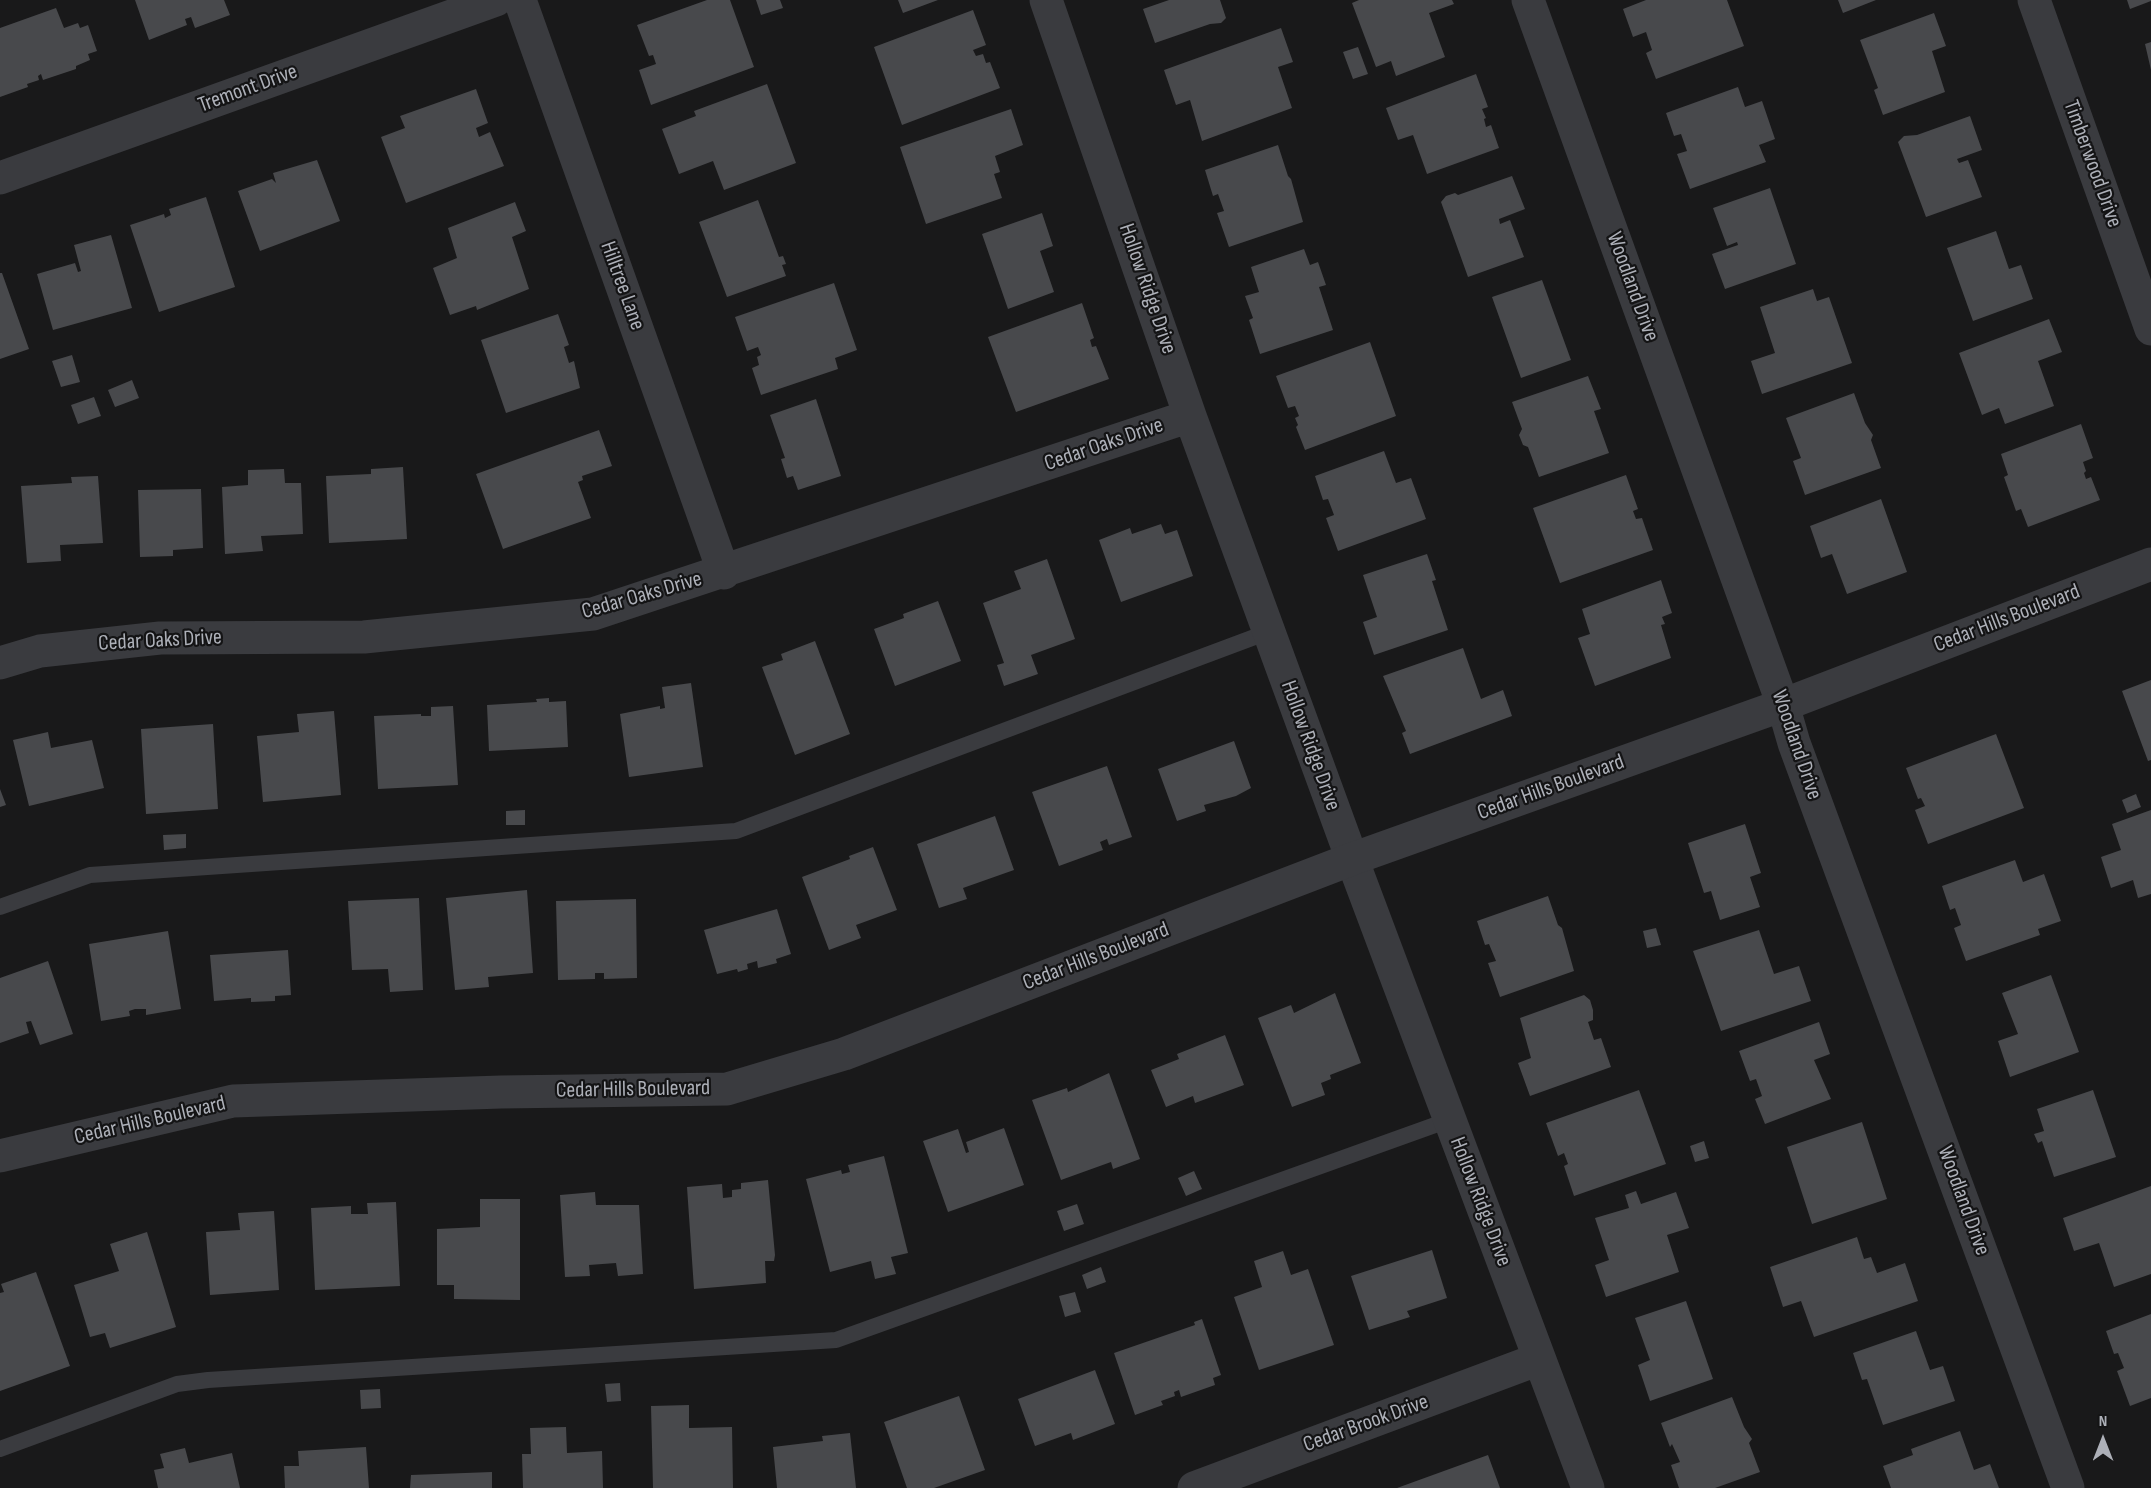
<!DOCTYPE html>
<style>
body{margin:0}
#map{position:relative;width:2151px;height:1488px;overflow:hidden;background:#19191a;font-family:"Sofia Sans Condensed",sans-serif}
canvas{display:block}
.north{position:absolute;left:2073px;top:1410px;width:60px;height:60px;-webkit-text-stroke:4px #141415;paint-order:stroke;rotate:0deg;font-size:16px;font-weight:700;line-height:24px;text-align:center;color:#adb0b8}
.north::after{content:'';display:block;margin:auto;width:21px;height:27px;background:#adb0b8;clip-path:polygon(50% 0,100% 100%,50% 72%,0 100%)}
</style>
<div id="map">
<canvas width="2151" height="1488"></canvas>
<div class="north">N</div>
</div>
<script>
const c = document.querySelector('canvas').getContext('2d');
c.lineJoin = 'round';
function paint(path, color) { c.fillStyle = color; c.fill(path, 'evenodd'); }
const poly = rows => new Path2D(rows.map(r => 'M' + r).join(''));
function strokePath(path, color, width, dash) { c.strokeStyle = color; c.lineWidth = width; c.lineCap = dash ? 'butt' : 'round'; c.setLineDash(dash || []); c.stroke(path); }
function label(font, color, halo, rows, align = 'center') {
  c.font = font + ' "Sofia Sans Condensed",sans-serif'; c.lineWidth = 4.5; c.setLineDash([]); c.textBaseline = 'middle'; c.strokeStyle = halo; c.fillStyle = color; for (const [text, x, y, turn = 0] of rows) {
    c.save(); c.translate(x, y); c.rotate((+turn || 0) * Math.PI / 180); c.textAlign = isNaN(turn) ? turn : align; if (halo) c.strokeText(text, 0, 0); c.fillText(text, 0, 0); c.restore();
  }
}
const building = poly([
 [135,0,224,0,230,15,195,28,191,17,185,19,187,25,149,40],
 [707,0,730,0,754,67,651,105,639,70,656,64,653,55,649,56,637,25],
 [756,0,780,0,783,8,761,15],
 [898,0,938,0,903,13],
 [1169,0,1220,0,1226,18,1221,23,1210,24,1155,43,1143,9],
 [1359,0,1452,0,1454,4,1429,13,1445,57,1396,76,1391,61,1376,67,1352,3],
 [1646,0,1727,0,1744,46,1656,79,1646,53,1652,50,1646,32,1633,37,1623,9],
 [1838,0,1876,0,1843,13],
 [2127,0,2151,0,2151,1,2130,9],
 [56,8,64,28,78,23,80,28,88,25,97,51,88,54,90,60,76,66,76,69,43,80,41,74,38,76,39,80,27,84,28,87,0,97,0,28],
 [973,10,986,45,973,50,976,56,983,54,986,63,990,62,1000,88,902,125,874,47],
 [1934,13,1946,46,1932,51,1945,92,1883,115,1874,90,1878,88,1860,40],
 [1281,28,1293,62,1278,67,1292,108,1202,141,1190,100,1176,105,1164,70],
 [2151,42,2151,70,2145,44],
 [1358,47,1368,74,1353,79,1343,52],
 [1476,74,1488,107,1482,109,1486,118,1484,119,1486,127,1491,125,1499,148,1427,174,1413,135,1398,140,1386,108],
 [767,84,796,163,724,190,713,161,679,174,662,129,696,116,694,111],
 [1738,87,1745,107,1762,101,1775,139,1759,145,1766,162,1690,189,1677,154,1687,151,1681,134,1674,136,1666,113],
 [476,89,488,123,476,128,479,137,490,132,504,166,406,203,381,137,405,128,400,116],
 [1011,109,1023,145,995,156,1000,172,994,174,1002,198,926,224,900,147],
 [1970,116,1982,150,1957,159,1959,163,1968,160,1982,197,1926,217,1898,142,1904,136,1917,135],
 [1278,145,1288,176,1291,179,1303,222,1229,247,1217,213,1224,211,1218,194,1213,196,1205,170],
 [317,160,340,221,260,251,238,191,272,179,276,183,273,173],
 [1512,176,1525,209,1499,219,1500,224,1510,220,1524,257,1468,277,1441,202,1446,196,1455,193,1458,195],
 [1770,188,1796,264,1725,289,1712,254,1738,245,1737,242,1727,246,1713,208],
 [206,197,235,287,159,312,130,225,164,214,165,218,171,215,169,209],
 [758,200,779,257,783,256,786,264,782,265,786,276,727,297,699,222],
 [515,202,526,231,512,237,529,289,477,310,476,306,450,315,433,268,457,258,448,228],
 [1042,213,1053,246,1040,251,1054,292,1008,309,982,234],
 [1996,231,2009,269,2021,265,2033,299,1973,321,1947,248],
 [111,235,132,308,53,330,37,274,75,263,78,272,81,271,74,245],
 [1304,249,1310,265,1318,262,1326,285,1319,287,1333,330,1260,354,1249,320,1253,318,1245,296,1259,292,1251,267],
 [0,273,2,273,29,349,0,359],
 [1542,280,1571,360,1521,378,1492,297],
 [834,283,857,350,835,358,838,369,761,395,752,368,759,365,757,357,761,355,758,347,747,351,735,317],
 [1813,289,1817,301,1829,297,1852,363,1762,394,1751,361,1775,353,1760,307],
 [1082,303,1094,338,1090,340,1092,347,1096,346,1109,379,1016,412,988,337],
 [558,314,569,345,564,347,569,363,574,361,580,388,506,413,481,340],
 [2049,319,2062,352,2038,361,2054,406,2005,424,1999,408,1982,415,1959,353],
 [1370,342,1396,416,1305,450,1296,427,1298,425,1295,418,1299,416,1295,406,1288,408,1276,376],
 [72,355,80,382,61,387,52,361],
 [1588,376,1601,409,1594,411,1609,453,1539,477,1528,447,1523,445,1519,435,1522,429,1512,402],
 [132,380,139,398,115,407,108,390],
 [1854,393,1865,423,1873,435,1871,440,1881,468,1805,495,1793,461,1801,458,1786,418],
 [94,397,101,416,78,424,71,405],
 [816,399,841,476,798,490,793,476,787,478,781,459,785,458,770,415],
 [2081,424,2093,458,2083,462,2086,471,2084,473,2086,479,2091,477,2100,500,2028,527,2021,509,2016,511,2004,477,2008,475,2001,454],
 [599,430,612,466,582,476,583,480,578,482,591,518,503,549,476,474],
 [1384,451,1396,483,1411,478,1426,519,1338,551,1326,518,1334,515,1328,499,1323,500,1315,476],
 [403,467,407,539,329,543,326,476,371,474,371,469],
 [284,469,285,483,301,483,303,534,261,536,263,551,225,554,222,487,248,485,248,470],
 [1626,475,1638,509,1633,511,1636,519,1642,518,1653,550,1560,583,1533,508],
 [98,476,103,543,60,545,61,561,27,563,21,486,72,483,71,477],
 [201,489,203,548,173,550,173,556,140,557,138,490],
 [1881,499,1907,572,1847,594,1832,554,1821,558,1810,526],
 [1161,524,1165,534,1177,530,1193,576,1121,602,1099,540,1130,528,1132,534],
 [1427,554,1436,580,1432,581,1448,630,1374,655,1363,622,1377,617,1363,575],
 [1047,559,1075,639,1031,655,1038,674,1004,686,997,665,1004,663,983,603,1021,589,1014,571],
 [1661,580,1672,613,1662,617,1665,624,1661,625,1671,658,1595,686,1578,638,1590,634,1582,609],
 [938,601,961,661,895,686,874,629,904,618,903,614],
 [815,641,850,734,795,755,762,667,783,660,781,654],
 [1463,648,1481,699,1503,690,1512,716,1410,754,1402,733,1406,731,1383,676],
 [2151,680,2151,760,2148,761,2122,691],
 [691,683,703,767,629,777,620,714,660,706,660,709,665,708,662,687],
 [549,698,549,702,566,701,568,747,489,751,487,705,537,702,536,699],
 [453,706,458,785,378,789,374,716,421,714,421,716,431,716,431,707],
 [334,711,341,795,263,802,257,736,299,732,297,714],
 [213,724,218,809,146,814,141,729],
 [48,732,51,748,92,740,104,788,29,806,13,740],
 [1996,734,2024,808,1928,844,1915,810,1925,806,1921,798,1918,799,1906,768],
 [1234,741,1251,788,1236,796,1204,805,1206,811,1177,821,1158,769],
 [1107,766,1132,837,1109,845,1107,839,1100,842,1103,850,1059,866,1032,792],
 [0,789,6,805,0,807],
 [2136,794,2141,807,2127,813,2122,800],
 [525,810,525,825,506,825,506,811],
 [2151,810,2151,894,2138,898,2133,880,2111,888,2101,857,2121,850,2112,824],
 [995,816,1014,870,963,888,967,899,939,908,917,844],
 [1745,824,1761,873,1750,877,1760,907,1720,920,1711,891,1704,893,1688,843],
 [186,834,186,848,164,850,163,835],
 [873,847,897,910,856,925,861,938,829,950,802,877,850,859,849,856],
 [2015,860,2023,882,2044,874,2061,921,2038,929,2040,935,1966,961,1954,928,1961,925,1955,908,1950,910,1942,886],
 [527,890,533,973,488,977,489,987,455,990,446,898],
 [1548,896,1558,925,1562,928,1574,971,1500,997,1488,963,1496,961,1489,944,1485,945,1477,921],
 [419,898,423,990,390,992,388,969,352,970,348,901],
 [636,899,637,978,604,979,604,973,595,973,595,979,558,980,556,901],
 [777,909,791,954,776,959,777,963,758,968,757,961,747,964,748,969,738,972,737,969,717,974,704,930],
 [1656,928,1661,945,1647,948,1643,931],
 [1759,930,1774,974,1799,966,1811,1001,1721,1031,1693,951],
 [168,931,181,1009,146,1015,146,1009,135,1009,129,1011,130,1016,101,1021,89,944],
 [288,950,291,995,275,996,275,1001,251,1002,251,998,214,1001,210,955],
 [48,961,73,1034,40,1045,31,1021,26,1022,29,1033,0,1043,0,978],
 [2051,975,2079,1052,2010,1077,1998,1041,2018,1034,2002,993],
 [1335,993,1361,1063,1330,1075,1331,1079,1321,1083,1325,1095,1292,1107,1258,1018,1291,1005,1294,1013],
 [1584,995,1590,1000,1593,1010,1593,1020,1588,1022,1594,1040,1601,1038,1611,1067,1530,1096,1518,1063,1531,1058,1520,1018],
 [1819,1022,1830,1054,1814,1060,1831,1099,1765,1124,1755,1099,1762,1096,1756,1079,1750,1081,1739,1051],
 [1225,1035,1244,1085,1195,1103,1193,1096,1166,1107,1151,1070,1179,1059,1177,1054],
 [1109,1073,1140,1159,1113,1169,1111,1162,1061,1180,1032,1100,1067,1088,1068,1092],
 [1639,1090,1666,1164,1574,1196,1564,1166,1568,1164,1564,1153,1558,1156,1546,1123],
 [2093,1090,2116,1157,2054,1177,2042,1141,2038,1143,2034,1134,2044,1131,2037,1109],
 [1862,1122,1887,1199,1812,1224,1787,1147],
 [1004,1128,1024,1185,948,1212,923,1141,958,1129,966,1153,969,1152,966,1142],
 [1704,1141,1709,1158,1695,1162,1690,1146],
 [884,1156,908,1253,891,1257,896,1274,875,1279,871,1261,830,1272,806,1179,841,1170,842,1174,850,1172,848,1165],
 [1194,1171,1202,1189,1186,1196,1178,1178],
 [768,1180,775,1255,774,1261,765,1261,766,1283,694,1289,687,1187,722,1184,723,1198,732,1197,732,1190,741,1189,741,1183],
 [2151,1186,2151,1274,2114,1287,2099,1243,2074,1251,2063,1218],
 [1636,1191,1641,1204,1676,1192,1689,1228,1667,1235,1679,1272,1606,1297,1595,1265,1609,1260,1595,1218,1629,1208,1625,1195],
 [595,1192,596,1205,639,1205,643,1274,618,1276,616,1263,589,1265,590,1276,565,1277,560,1195],
 [480,1199,520,1199,520,1300,454,1299,454,1285,437,1285,437,1229,480,1227],
 [396,1202,400,1286,315,1290,311,1208,351,1206,351,1214,368,1214,367,1203],
 [1077,1204,1084,1224,1064,1231,1057,1211],
 [274,1211,279,1290,210,1295,206,1232,240,1230,238,1213],
 [147,1232,176,1327,110,1348,105,1333,90,1337,74,1285,119,1271,110,1244],
 [1857,1237,1864,1259,1871,1257,1877,1273,1905,1263,1918,1301,1814,1337,1801,1301,1783,1307,1770,1267],
 [1432,1250,1447,1298,1407,1311,1410,1317,1369,1330,1351,1276],
 [1283,1251,1291,1275,1308,1269,1334,1345,1259,1370,1234,1297,1262,1287,1254,1261],
 [1101,1267,1106,1282,1087,1289,1082,1275],
 [36,1272,70,1366,0,1391,0,1293,4,1292,1,1284],
 [1075,1292,1081,1312,1065,1317,1059,1296],
 [1686,1301,1713,1379,1650,1401,1638,1365,1650,1360,1635,1318],
 [2151,1314,2151,1398,2130,1406,2117,1371,2124,1368,2118,1353,2114,1354,2106,1331],
 [1202,1319,1221,1375,1213,1378,1215,1385,1181,1397,1179,1390,1174,1392,1175,1396,1161,1401,1163,1405,1135,1415,1114,1353,1195,1325,1194,1322],
 [1916,1331,1930,1370,1943,1366,1955,1401,1883,1425,1867,1379,1862,1380,1853,1353],
 [1095,1370,1115,1424,1073,1440,1071,1433,1035,1446,1018,1399],
 [620,1383,621,1401,607,1402,605,1384],
 [380,1389,381,1408,361,1409,360,1390],
 [959,1396,985,1470,934,1488,907,1488,884,1422],
 [1732,1397,1744,1427,1752,1439,1749,1443,1760,1472,1715,1488,1679,1488,1671,1465,1680,1462,1672,1444,1670,1447,1661,1423],
 [689,1405,689,1428,732,1427,733,1488,653,1488,651,1406],
 [566,1427,567,1453,602,1451,603,1488,523,1488,522,1454,531,1454,530,1428],
 [1960,1431,1974,1470,1990,1464,1999,1488,1891,1488,1883,1466,1913,1455,1911,1449],
 [850,1433,856,1488,777,1488,773,1447,823,1441,822,1436],
 [366,1447,369,1488,285,1488,284,1466,299,1466,298,1451],
 [185,1448,189,1463,232,1453,240,1488,158,1488,154,1470,164,1468,160,1454],
 [1488,1455,1500,1488,1397,1488],
 [492,1472,492,1488,410,1488,411,1475]
]);
const service = poly([
 [0,907,90,875,736,831,1268,632],
 [0,1449,177,1384,208,1380,836,1340,1449,1120]
]);
const minor = poly([
 [520,0,724,573],
 [1046,0,1190,416,1352,859,1588,1488],
 [1528,0,1783,705,1794,743,2068,1488],
 [2034,0,2151,329],
 [0,178,496,0],
 [0,663,40,651,160,638,364,637,593,614,1190,416],
 [1194,1488,1539,1359]
]);
const tertiary = poly([
 [0,1156,233,1101,501,1092,727,1089,844,1054,1352,859,1783,705,2151,564]
]);
const streetNames = [
 ["Tremont Drive",248,89,-20],
 ["Timberwood Drive",2092,164,70],
 ["Hilltree Lane",622,286,70],
 ["Woodland Drive",1632,287,70],
 ["Hollow Ridge Drive",1147,289,71],
 ["Cedar Oaks Drive",1104,445,-19],
 ["Cedar Oaks Drive",642,596,-16],
 ["Cedar Hills Boulevard",2007,619,-21],
 ["Cedar Oaks Drive",160,641,-3],
 ["Woodland Drive",1796,745,71],
 ["Hollow Ridge Drive",1310,746,70],
 ["Cedar Hills Boulevard",1551,788,-20],
 ["Cedar Hills Boulevard",1096,957,-21],
 ["Cedar Hills Boulevard",633,1090,-1],
 ["Cedar Hills Boulevard",150,1121,-13],
 ["Woodland Drive",1963,1201,70],
 ["Hollow Ridge Drive",1480,1202,69],
 ["Cedar Brook Drive",1366,1424,-20]
];
paint(building, '#48494c');
strokePath(service, '#3a3b3f', 16);
strokePath(minor, '#3a3b3f', 33);
strokePath(tertiary, '#3a3b3f', 33);
label('22px', '#adb0b8', '#141415', streetNames);
</script>
